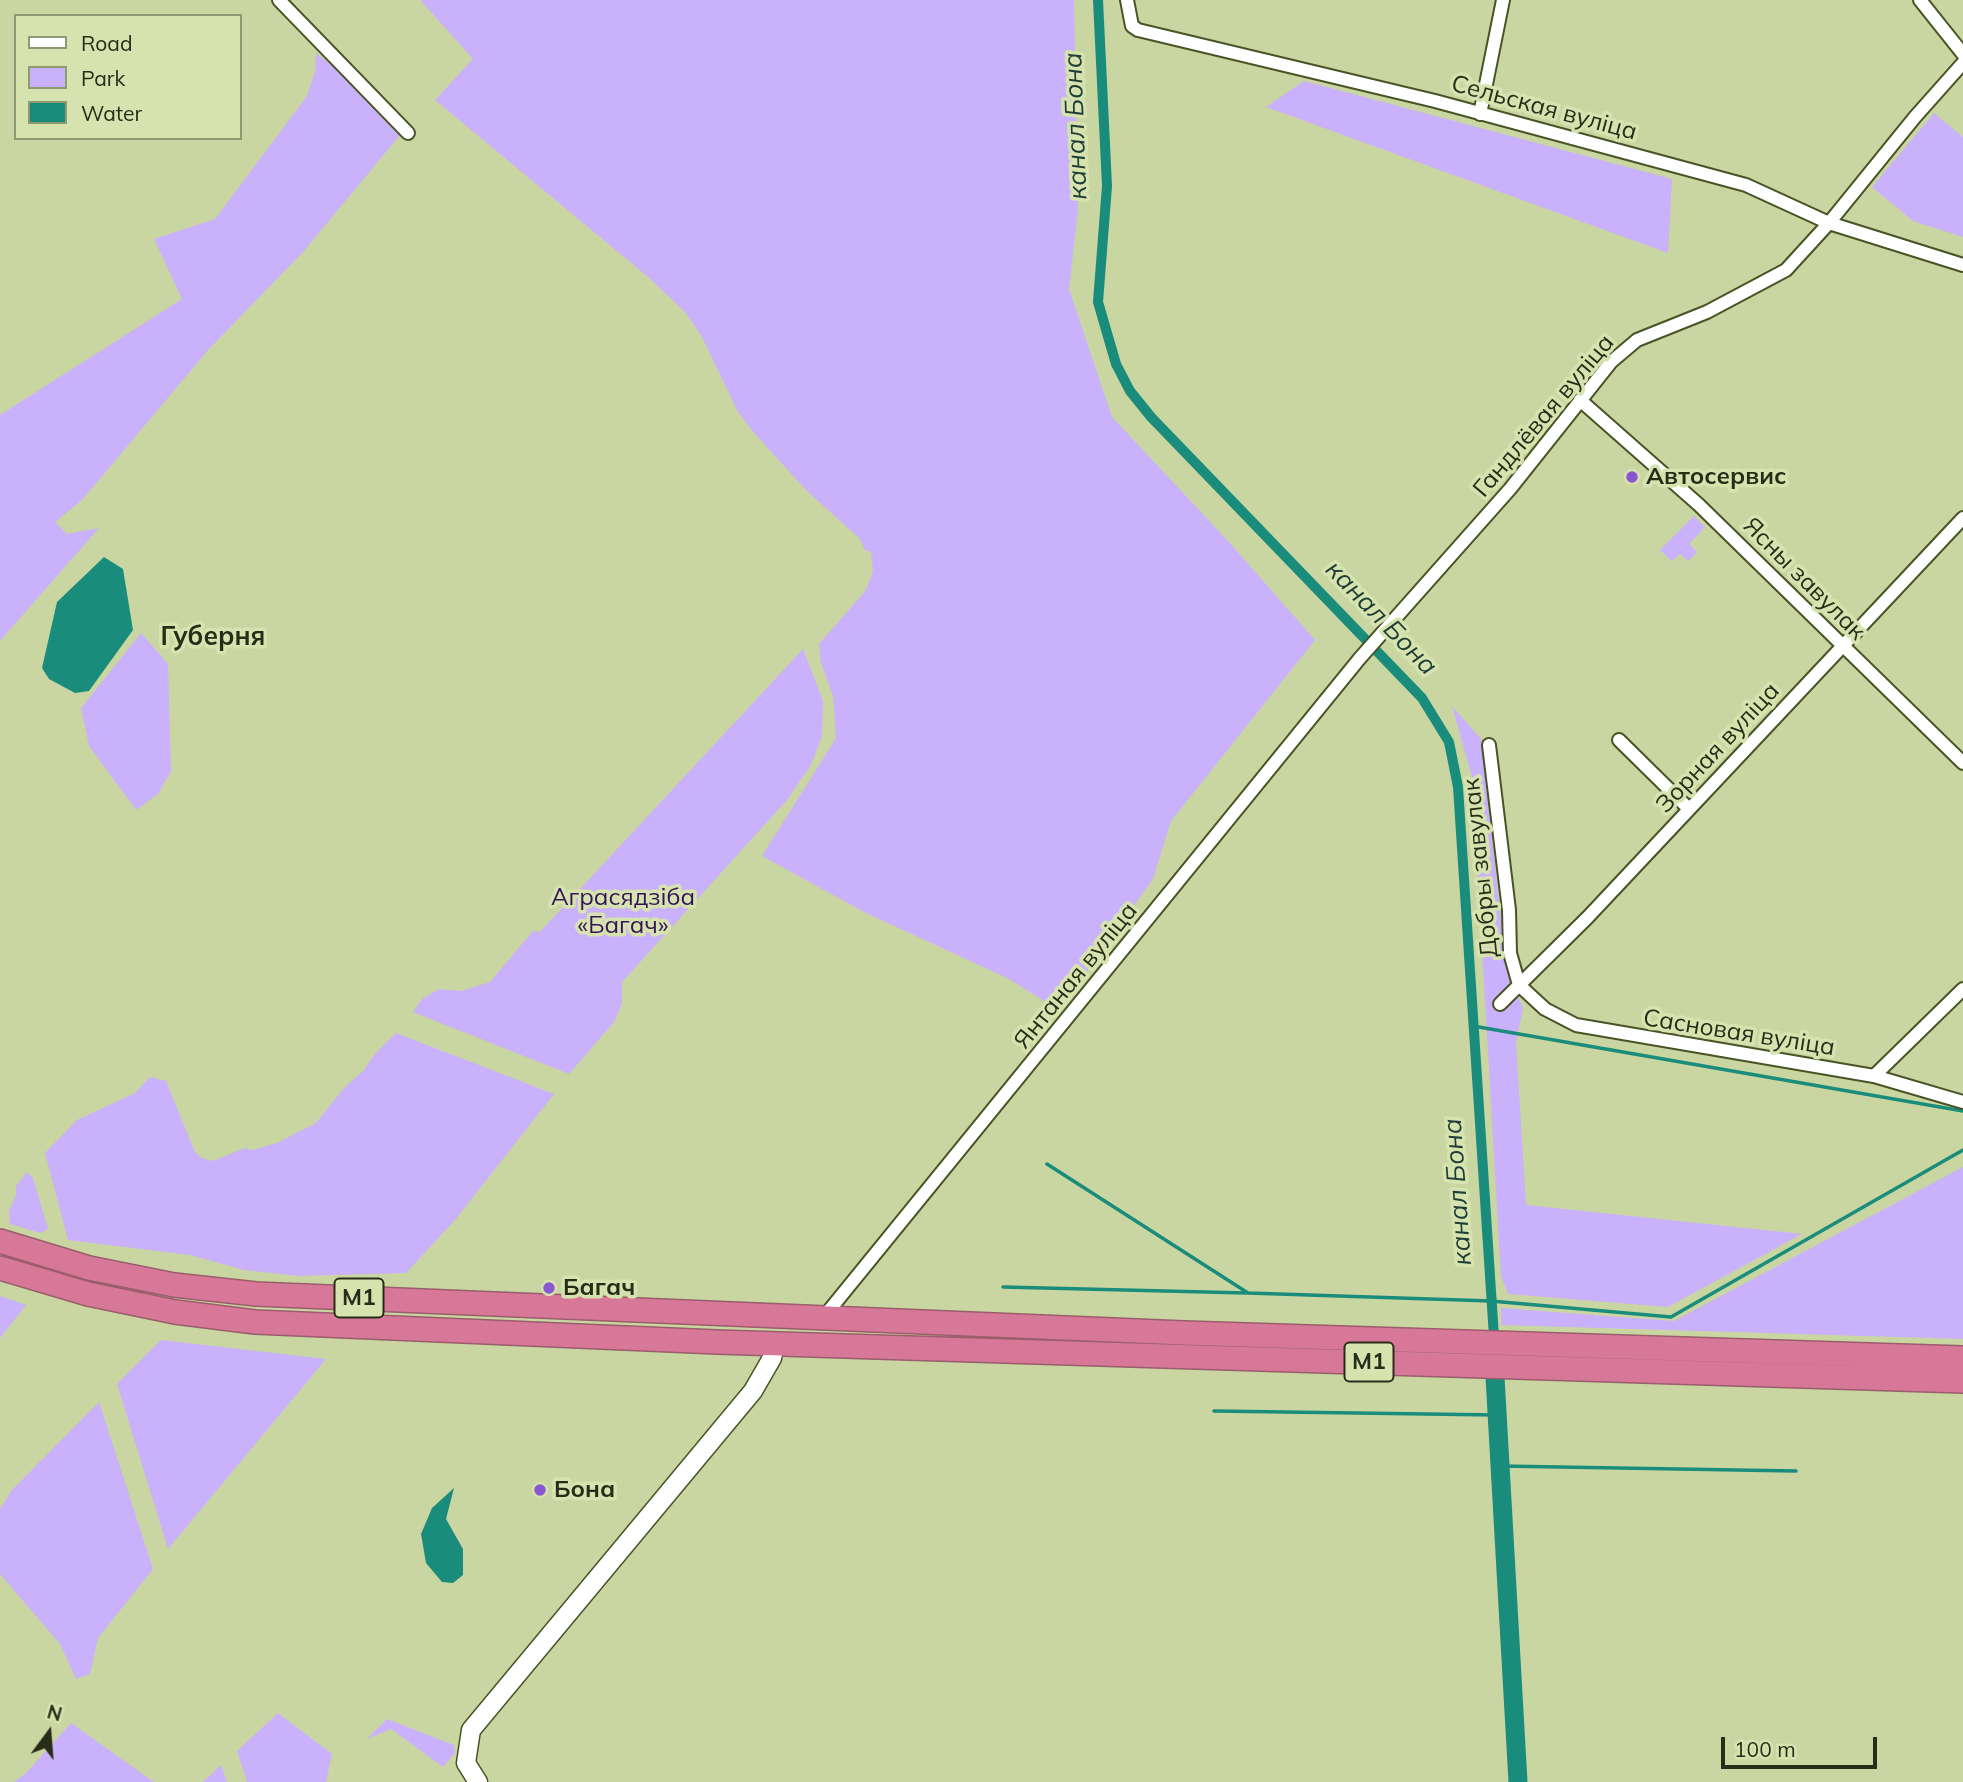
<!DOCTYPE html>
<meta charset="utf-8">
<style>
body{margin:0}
#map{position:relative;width:1963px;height:1782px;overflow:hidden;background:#c9d6a2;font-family:Mulish,sans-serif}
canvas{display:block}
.legend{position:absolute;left:14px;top:14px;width:228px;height:126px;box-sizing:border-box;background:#d6e3ae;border:2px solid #909a72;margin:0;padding:9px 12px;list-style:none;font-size:21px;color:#282c18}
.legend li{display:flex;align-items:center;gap:14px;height:35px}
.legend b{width:35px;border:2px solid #909a72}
.north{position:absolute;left:14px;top:1698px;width:70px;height:70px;-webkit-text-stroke:5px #d6e3ae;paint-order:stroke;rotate:16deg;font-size:19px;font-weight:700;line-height:28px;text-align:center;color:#282c18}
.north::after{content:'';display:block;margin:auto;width:24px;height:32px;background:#282c18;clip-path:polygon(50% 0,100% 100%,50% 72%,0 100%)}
.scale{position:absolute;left:1721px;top:1737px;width:156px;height:32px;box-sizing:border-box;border:4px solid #282c18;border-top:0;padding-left:9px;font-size:21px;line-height:24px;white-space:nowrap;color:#282c18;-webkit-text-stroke:5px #d6e3ae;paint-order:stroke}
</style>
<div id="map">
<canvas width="1963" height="1782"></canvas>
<ul class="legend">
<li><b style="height:9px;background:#fff"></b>Road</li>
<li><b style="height:19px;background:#cab1fb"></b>Park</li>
<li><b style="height:19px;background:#1a8c7b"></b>Water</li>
</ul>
<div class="north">N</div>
<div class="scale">100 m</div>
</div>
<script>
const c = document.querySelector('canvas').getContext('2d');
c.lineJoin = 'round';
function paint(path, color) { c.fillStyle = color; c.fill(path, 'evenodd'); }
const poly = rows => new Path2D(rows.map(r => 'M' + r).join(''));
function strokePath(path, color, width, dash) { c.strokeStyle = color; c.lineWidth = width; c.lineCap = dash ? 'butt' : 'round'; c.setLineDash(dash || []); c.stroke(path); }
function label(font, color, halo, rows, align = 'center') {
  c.font = font + ' Mulish,sans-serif'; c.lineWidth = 7; c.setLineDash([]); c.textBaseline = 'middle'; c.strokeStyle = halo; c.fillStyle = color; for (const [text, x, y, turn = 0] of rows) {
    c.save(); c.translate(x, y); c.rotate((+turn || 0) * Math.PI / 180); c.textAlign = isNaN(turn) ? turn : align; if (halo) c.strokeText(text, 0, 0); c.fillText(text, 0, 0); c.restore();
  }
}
const green = poly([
 [420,0,1074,0,1078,210,1069,289,1112,417,1228,541,1315,640,1171,821,1153,879,1059,1010,1007,978,866,913,762,856,836,738,833,696,821,663,819,644,866,590,873,571,871,552,865,550,860,539,806,490,755,434,738,412,701,335,685,312,648,277,435,100,473,59],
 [316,53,342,74,400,135,303,252,208,350,83,499,55,522,67,534,99,528,0,641,0,415,182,299,154,239,215,219,307,96,315,72],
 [1304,81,1672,179,1668,253,1266,107],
 [1934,113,1963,137,1963,237,1913,221,1872,187],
 [1694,516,1705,527,1689,544,1697,552,1688,561,1680,554,1672,561,1660,550],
 [141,633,168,664,171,771,158,794,136,810,89,746,81,708],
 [803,649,823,701,822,736,811,765,787,800,622,982,622,1003,614,1022,569,1074,413,1012,422,999,439,989,461,991,490,982,533,931,540,932],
 [1452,706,1481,739,1507,972,1523,1008,1516,1043,1526,1205,1802,1234,1668,1307,1508,1294,1501,1276,1472,777],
 [396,1033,554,1094,455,1220,406,1273,298,1276,244,1270,190,1255,68,1240,45,1153,77,1120,135,1093,150,1077,166,1081,195,1152,202,1158,213,1161,245,1148,253,1150,277,1143,316,1123,344,1088,364,1070,375,1054],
 [1963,1167,1963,1339,1501,1325,1501,1308,1674,1321],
 [27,1172,33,1178,48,1229,40,1233,10,1224,9,1211,16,1195,16,1186],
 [0,1296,26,1305,0,1338],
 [161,1340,326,1359,168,1549,117,1384],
 [99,1402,153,1569,98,1638,90,1674,76,1679,60,1644,0,1574,0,1509,12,1490],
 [278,1713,332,1754,326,1782,247,1782,237,1751],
 [387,1719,454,1745,455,1753,443,1767,391,1729,367,1739],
 [71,1723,154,1782,14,1782,26,1773],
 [221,1765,227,1782,203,1782]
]);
const water = poly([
 [104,557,123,569,133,630,89,691,75,693,49,679,42,668,57,602],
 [454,1488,446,1519,463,1549,463,1575,453,1583,442,1582,426,1563,421,1534,432,1508]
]);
const stream = poly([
 [1473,1026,1963,1111],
 [1047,1164,1248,1293,1491,1301,1671,1317,1963,1150],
 [1003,1287,1246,1293],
 [1214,1411,1496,1415],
 [1500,1466,1796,1471]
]);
const canal = poly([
 [1098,0,1107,186,1098,302,1116,364,1130,391,1151,417,1422,698,1449,742,1458,787,1494,1337]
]);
const river = poly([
 [1495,1377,1518,1782]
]);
const street = poly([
 [279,0,408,133],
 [1127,0,1132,26,1138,30,1435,101,1746,185,1829,223,1963,265],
 [1920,0,1963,54],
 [1480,114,1503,0],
 [1580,400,1699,505,1963,763],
 [1619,740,1689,809],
 [1489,745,1509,910,1510,953,1519,985,1545,1009,1576,1025,1874,1076,1963,1102],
 [1500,1004,1588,917,1963,518],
 [1874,1076,1963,989],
 [823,1318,1360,658,1510,489,1611,362,1637,340,1707,312,1786,270,1829,223,1915,117,1963,63]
]);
const secondary = poly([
 [478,1782,466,1763,471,1730,753,1391,772,1358,775,1344]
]);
const highway = poly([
 [0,1241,89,1268,174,1285,256,1294,1184,1333,1963,1358],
 [0,1268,88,1294,175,1312,255,1322,717,1342,1963,1381]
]);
const markers = [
 [1632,477,7,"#8958d1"],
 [549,1288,7,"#8958d1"],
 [540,1490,7,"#8958d1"]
];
const shields = [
 [359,1298,49],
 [1369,1362,49]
];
const shieldNames = [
 ["М1",359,1298],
 ["М1",1369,1362]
];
const streetNames = [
 ["Сельская вуліца",1544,108,15],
 ["Гандлёвая вуліца",1544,416,-50],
 ["Ясны завулак",1804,579,45],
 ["Зорная вуліца",1718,748,-47],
 ["Добры завулак",1481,868,-96],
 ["Янтаная вуліца",1076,976,-51],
 ["Сасновая вуліца",1739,1033,9]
];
const poiNames = [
 ["Автосервис",1646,477],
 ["Багач",563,1288],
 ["Бона",554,1490]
];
const parkNames = [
 ["Аграсядзіба",623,898],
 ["«Багач»",623,926]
];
const waterNames = [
 ["канал Бона",1076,126,-92],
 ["канал Бона",1381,618,46],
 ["канал Бона",1458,1192,-94]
];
const neighbourhoodNames = [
 ["Губерня",213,637]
];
paint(green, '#cab1fb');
paint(water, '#1a8c7b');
strokePath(stream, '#1a8c7b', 3.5);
strokePath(canal, '#1a8c7b', 10);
strokePath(river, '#1a8c7b', 19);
strokePath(street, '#495324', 16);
strokePath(secondary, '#495324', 21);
strokePath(highway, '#9a5d6b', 26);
strokePath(street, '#fff', 12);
strokePath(secondary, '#fff', 18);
strokePath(highway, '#d77898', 23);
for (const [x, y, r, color] of markers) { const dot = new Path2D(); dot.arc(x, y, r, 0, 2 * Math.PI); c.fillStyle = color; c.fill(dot); strokePath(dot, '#d6e3ae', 2.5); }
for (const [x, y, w] of shields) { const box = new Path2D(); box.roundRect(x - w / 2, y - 19.5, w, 39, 5); c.fillStyle = '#d6e3ae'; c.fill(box); strokePath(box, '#282c18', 2); }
label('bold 23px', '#282c18', null, shieldNames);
label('24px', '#282c18', '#d6e3ae', streetNames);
label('bold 24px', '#282c18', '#d6e3ae', poiNames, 'left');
label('24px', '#33145a', '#d6e3ae', parkNames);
label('italic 26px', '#1e3d37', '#d6e3ae', waterNames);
label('bold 26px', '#282c18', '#d6e3ae', neighbourhoodNames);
</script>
